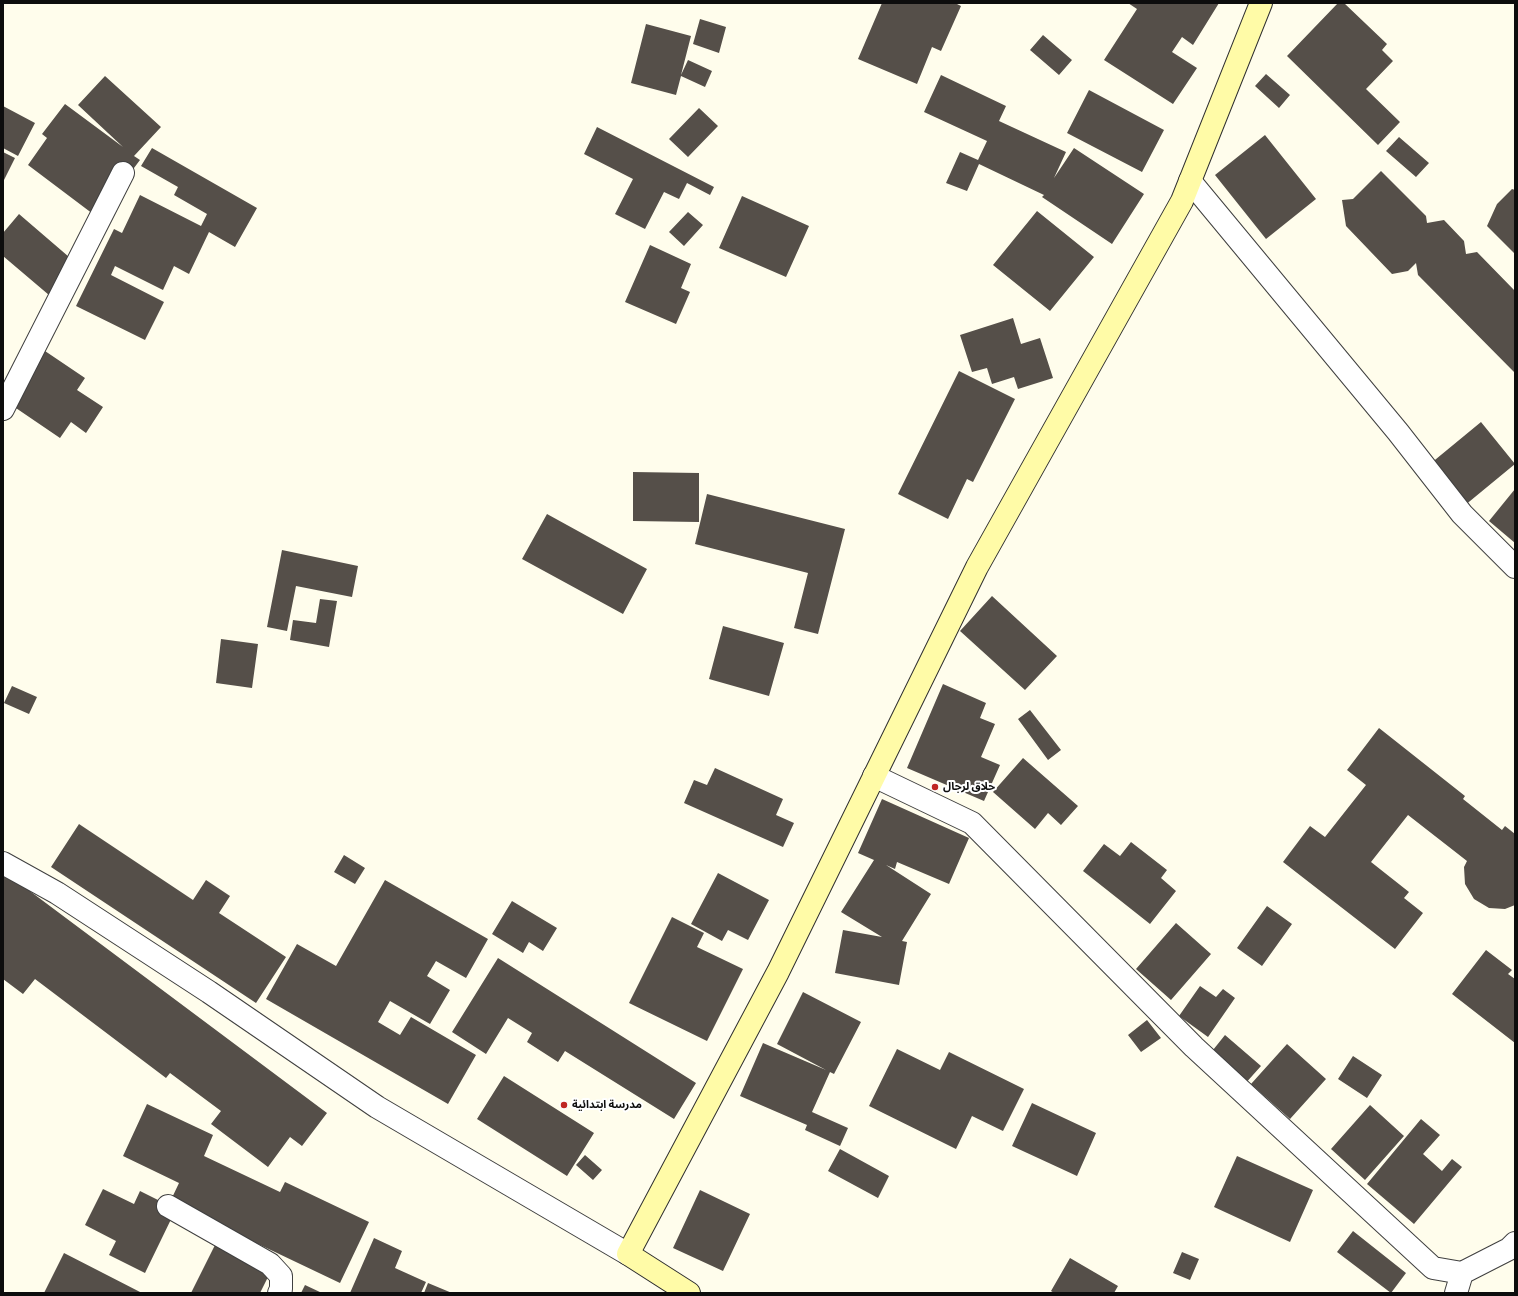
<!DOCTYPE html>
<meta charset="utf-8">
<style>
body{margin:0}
#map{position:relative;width:1518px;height:1296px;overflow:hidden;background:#fffdec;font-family:Literata,serif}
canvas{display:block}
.frame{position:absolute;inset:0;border:4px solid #0d0d0d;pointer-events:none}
</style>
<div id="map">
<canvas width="1518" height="1296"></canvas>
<div class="frame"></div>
</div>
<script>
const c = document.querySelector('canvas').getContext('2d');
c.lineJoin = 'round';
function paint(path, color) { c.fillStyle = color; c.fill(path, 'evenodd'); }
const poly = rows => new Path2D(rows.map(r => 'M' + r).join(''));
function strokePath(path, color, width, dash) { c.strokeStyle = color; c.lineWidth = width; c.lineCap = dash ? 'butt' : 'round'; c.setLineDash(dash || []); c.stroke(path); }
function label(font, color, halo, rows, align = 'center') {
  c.font = font + ' Literata,"Noto Sans Arabic",serif'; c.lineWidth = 4; c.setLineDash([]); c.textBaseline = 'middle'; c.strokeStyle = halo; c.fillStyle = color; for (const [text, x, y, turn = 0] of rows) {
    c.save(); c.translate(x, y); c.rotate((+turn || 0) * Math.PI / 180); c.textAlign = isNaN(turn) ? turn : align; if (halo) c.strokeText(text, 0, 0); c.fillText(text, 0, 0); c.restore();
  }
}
const building = poly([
 [882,3,955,3,961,6,941,51,932,47,917,84,858,59],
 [1128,3,1219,3,1193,45,1182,37,1172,52,1197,68,1173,104,1104,60,1137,9],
 [1338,3,1344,3,1387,44,1382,50,1393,61,1366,89,1400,122,1378,145,1287,56],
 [700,19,726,27,719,53,693,44],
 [646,24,691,36,681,75,688,60,712,71,705,87,681,76,676,95,631,83],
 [1043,35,1072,60,1059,75,1030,50],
 [1266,74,1290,95,1279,108,1255,86],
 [941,75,1006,106,999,121,1066,152,1054,178,1074,148,1144,194,1112,244,1042,197,1044,195,979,164,967,191,946,183,960,152,978,160,987,141,924,112],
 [105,76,161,127,134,156,140,160,97,217,28,165,47,138,42,134,65,104,123,147,78,105],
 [1089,90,1164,130,1142,172,1067,133],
 [3,106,35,123,18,156,3,148],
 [699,108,718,126,688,157,669,139],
 [597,127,714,187,710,195,687,183,679,199,664,192,645,229,615,214,633,179,584,154],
 [1265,135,1316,199,1266,239,1215,175],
 [1399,137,1429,163,1416,177,1386,151],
 [152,148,257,208,235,247,209,232,189,274,174,266,163,290,115,266,111,275,164,302,145,340,76,306,114,229,122,233,140,195,201,226,207,214,174,195,178,187,141,166],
 [3,152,15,158,3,182],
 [1381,171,1426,216,1427,223,1444,220,1464,241,1466,254,1477,252,1515,291,1515,373,1418,275,1416,263,1408,271,1392,274,1346,226,1342,200,1353,199],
 [1512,189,1515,190,1515,254,1487,226,1497,204],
 [742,196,809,226,786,277,719,248],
 [1037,211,1094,257,1050,311,993,265],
 [688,212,703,225,684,246,669,232],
 [19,214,83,269,56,301,3,256,3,233],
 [650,245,691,264,681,288,690,292,676,324,625,302],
 [1013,318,1021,344,1040,338,1053,378,1018,389,1014,377,992,384,987,368,972,372,960,335],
 [45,351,85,378,77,390,103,407,86,433,71,422,60,438,10,404],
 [959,371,1015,399,973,482,967,479,948,519,898,494],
 [1481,422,1515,464,1464,506,1430,464],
 [633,472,699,473,699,522,633,521],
 [1515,489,1515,543,1489,521],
 [707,494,845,529,818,634,794,628,808,573,695,544],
 [547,514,647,569,623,614,522,559],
 [282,550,358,566,352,597,296,586,287,631,267,627],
 [992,596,1057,656,1025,690,960,631],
 [320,599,337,601,329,647,290,640,293,620,316,623],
 [723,626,784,643,769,696,709,679],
 [221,639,258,644,252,688,216,683],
 [943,684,986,703,980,718,995,724,981,757,1000,765,984,801,907,768],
 [12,686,37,697,29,714,4,703],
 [1030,710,1061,750,1048,760,1018,719],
 [1379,728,1465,796,1463,799,1502,830,1505,826,1515,834,1515,905,1505,909,1489,908,1474,899,1465,884,1464,867,1467,861,1408,815,1371,862,1409,892,1404,898,1423,913,1395,949,1283,862,1310,826,1325,837,1366,785,1347,770],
 [1023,758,1078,806,1061,825,1048,813,1035,829,993,792],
 [715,768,783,799,776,815,794,823,783,847,684,803,694,780,707,785],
 [882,799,969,838,949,884,897,862,895,869,886,865,931,894,902,941,907,942,899,985,835,973,843,930,882,937,841,912,874,860,858,853],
 [79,824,193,900,206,880,230,896,219,913,286,957,256,1003,51,867],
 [1131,842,1167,870,1161,878,1176,891,1150,924,1083,871,1104,844,1120,856],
 [344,855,365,868,355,884,334,872],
 [3,871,327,1113,302,1146,290,1137,268,1167,211,1124,221,1111,170,1073,166,1078,35,979,23,994,3,979],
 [718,873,769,900,748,940,728,930,722,941,691,924],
 [385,880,488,939,466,978,436,961,427,976,450,990,430,1024,390,1001,378,1022,400,1035,411,1017,476,1055,448,1104,266,999,297,944,336,966],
 [512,901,557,928,543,951,529,942,523,953,492,934],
 [1267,906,1292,924,1262,966,1237,948],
 [672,917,704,933,697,947,743,969,707,1041,629,1003],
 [1176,923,1211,954,1171,1000,1136,969],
 [1486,950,1512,970,1508,974,1515,979,1515,1043,1452,994],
 [498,958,696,1083,674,1119,565,1051,558,1062,527,1042,532,1033,508,1018,486,1054,452,1032],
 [1200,986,1216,997,1223,989,1235,998,1208,1037,1179,1016],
 [803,992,861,1022,834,1074,830,1072,812,1112,848,1128,840,1146,805,1130,807,1125,740,1096,763,1043,826,1070,777,1044],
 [1147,1020,1161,1038,1141,1052,1128,1035],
 [1225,1035,1261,1066,1244,1085,1209,1055],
 [1287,1044,1326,1079,1290,1119,1251,1084],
 [897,1049,940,1070,949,1052,1024,1089,1003,1131,972,1116,956,1149,869,1106],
 [1353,1056,1382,1075,1367,1098,1338,1079],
 [504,1076,594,1133,567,1176,477,1119],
 [1032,1103,1096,1133,1077,1176,1012,1146],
 [147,1104,213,1135,204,1156,280,1192,285,1182,369,1222,340,1283,170,1202,179,1183,123,1156],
 [1370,1105,1404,1136,1365,1180,1331,1149],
 [1421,1119,1440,1135,1423,1154,1442,1171,1452,1159,1462,1167,1414,1224,1367,1184],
 [840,1149,889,1176,878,1198,828,1171],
 [585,1155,602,1170,593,1180,576,1165],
 [1237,1156,1313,1190,1290,1242,1214,1207],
 [103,1189,134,1204,140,1191,176,1209,145,1273,109,1255,116,1241,85,1225],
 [700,1190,750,1214,723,1271,673,1248],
 [1353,1231,1406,1273,1391,1293,1337,1252],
 [374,1238,402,1251,395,1268,426,1282,421,1293,350,1293],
 [216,1243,271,1271,260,1293,191,1293],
 [1182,1252,1199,1259,1190,1280,1173,1273],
 [64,1253,142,1293,44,1293],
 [1070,1258,1118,1286,1114,1293,1054,1293,1051,1291],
 [428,1283,452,1293,424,1293],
 [305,1285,322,1293,301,1293]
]);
const minor = poly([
 [1190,181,1398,432,1462,514,1515,567],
 [3,409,123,173],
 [874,776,972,823,1194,1047,1433,1268,1462,1273],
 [3,863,57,893,209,992,377,1107,628,1254],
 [168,1206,270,1264,281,1276,281,1289,279,1293],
 [1456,1293,1462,1273,1509,1249,1515,1243]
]);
const secondary = poly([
 [689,1293,628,1254,778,972,977,567,1182,201,1261,3]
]);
const markers = [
 [935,787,4,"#bf2522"],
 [564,1105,4,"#bf2522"]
];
const poiNames = [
 ["حلاق لرجال",943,787],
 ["مدرسة ابتدائية",572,1105]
];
paint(building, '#554f49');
strokePath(minor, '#404040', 24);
strokePath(secondary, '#2f2f2f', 24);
strokePath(minor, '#fff', 22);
strokePath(secondary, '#fffba7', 22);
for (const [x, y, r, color] of markers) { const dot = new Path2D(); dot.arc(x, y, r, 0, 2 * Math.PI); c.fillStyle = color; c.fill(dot); strokePath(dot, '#fff', 1.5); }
label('bold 11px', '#0d0d0d', '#fff', poiNames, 'left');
</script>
